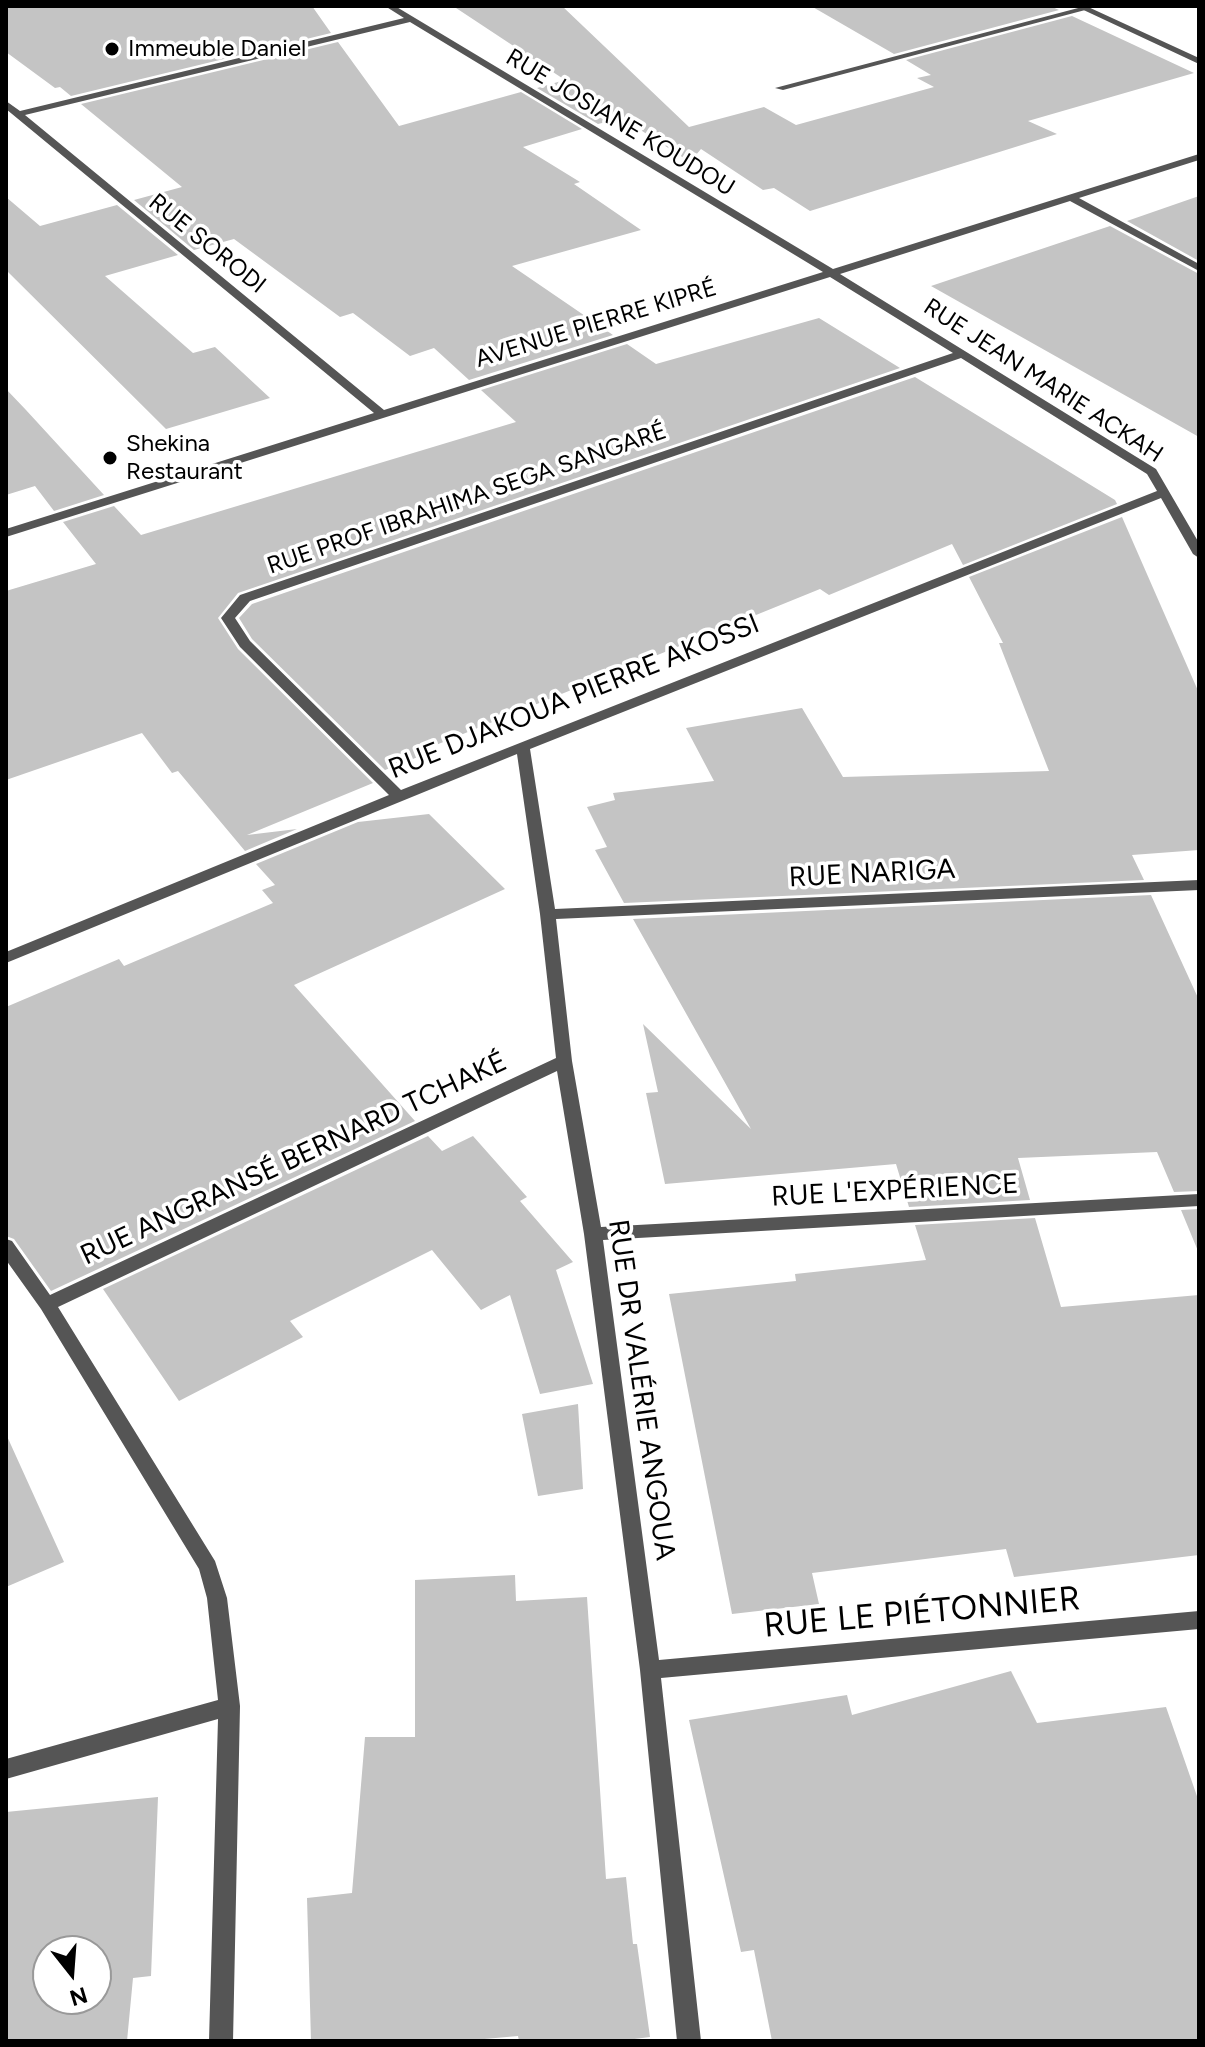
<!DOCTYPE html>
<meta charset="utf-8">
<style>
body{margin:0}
#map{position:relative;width:1205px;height:2047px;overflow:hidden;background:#fff;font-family:Figtree,sans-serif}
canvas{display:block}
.frame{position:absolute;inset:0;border:8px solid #000;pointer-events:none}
.north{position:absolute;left:32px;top:1935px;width:80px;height:80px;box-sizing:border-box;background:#fff;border:2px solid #999;border-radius:50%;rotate:163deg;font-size:22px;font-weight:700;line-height:32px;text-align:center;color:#000}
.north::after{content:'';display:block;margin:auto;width:28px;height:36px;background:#000;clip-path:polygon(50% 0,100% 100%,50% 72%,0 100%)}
</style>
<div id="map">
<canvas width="1205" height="2047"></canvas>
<div class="frame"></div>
<div class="north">N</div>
</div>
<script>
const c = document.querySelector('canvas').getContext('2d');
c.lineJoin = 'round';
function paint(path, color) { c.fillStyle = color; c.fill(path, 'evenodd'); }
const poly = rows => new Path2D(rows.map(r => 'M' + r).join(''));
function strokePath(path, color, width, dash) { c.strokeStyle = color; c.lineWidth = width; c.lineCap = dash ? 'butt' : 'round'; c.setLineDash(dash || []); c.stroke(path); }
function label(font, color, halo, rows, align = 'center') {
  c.font = font + ' Figtree,sans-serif'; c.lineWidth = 7; c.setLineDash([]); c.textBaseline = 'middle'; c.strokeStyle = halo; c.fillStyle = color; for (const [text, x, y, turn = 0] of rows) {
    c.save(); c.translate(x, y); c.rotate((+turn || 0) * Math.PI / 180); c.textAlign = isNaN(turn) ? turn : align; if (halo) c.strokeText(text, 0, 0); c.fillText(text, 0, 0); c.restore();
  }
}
const building = poly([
 [6,6,312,6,331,33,71,96,60,87,55,88,6,52],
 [453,6,562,6,689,127,764,107,796,125,934,87,917,78,931,75,906,60,1072,16,1194,73,1028,121,1057,134,810,211,774,188,763,190,701,149,690,162,622,118,598,124,537,88,565,80],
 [811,6,1050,6,1059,10,894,54],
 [338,42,399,126,521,92,582,129,523,147,580,182,574,184,641,230,512,266,613,335,469,380,434,348,410,356,353,313,340,317,234,239,194,250,134,200,182,187,81,104],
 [1199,196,1199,261,1127,221],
 [6,197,40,226,117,205,178,255,105,276,193,353,215,347,270,398,166,429,6,270],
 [1110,226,1199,274,1199,437,931,286],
 [819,318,900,368,238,593,218,618,238,649,373,783,247,835,297,829,245,851,178,771,172,773,142,733,6,780,6,591,96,564,63,522,114,506,141,535,516,422,481,390,627,344,656,364],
 [915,377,1115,500,1117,504,963,565,952,544,829,595,820,589,431,747,433,751,385,770,252,639,239,618,252,604],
 [6,389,26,410,104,495,54,511,35,486,6,495],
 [1122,517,1199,693,1199,850,1132,855,1144,880,624,903,595,850,607,847,587,807,615,800,613,793,714,781,686,728,802,708,843,777,1049,771,999,643,1003,643,969,577],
 [429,814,505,889,294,985,415,1121,51,1291,14,1239,6,1236,6,1007,119,959,124,966,273,903,262,890,275,885,256,864,358,822],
 [1151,895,1199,1000,1199,1191,1174,1192,1157,1152,1018,1158,1030,1200,909,1207,896,1164,665,1184,646,1093,658,1092,643,1024,751,1129,633,919],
 [428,1136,442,1151,473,1136,527,1197,520,1201,573,1262,556,1270,593,1384,540,1394,510,1295,481,1310,432,1250,290,1321,303,1337,179,1401,103,1289],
 [1199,1209,1199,1250,1198,1251,1181,1210],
 [1035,1218,1061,1307,1199,1295,1199,1555,1014,1577,1006,1549,812,1573,819,1604,732,1614,669,1294,796,1281,795,1274,926,1260,915,1225],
 [578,1404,583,1489,538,1496,522,1414],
 [6,1434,64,1562,6,1587],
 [515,1575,516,1601,587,1597,606,1879,626,1877,633,1944,637,1944,650,2037,619,2041,519,2041,518,2036,462,2041,311,2041,307,1898,352,1893,365,1737,415,1737,415,1580],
 [1011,1671,1037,1723,1166,1707,1199,1802,1199,2041,772,2041,754,1950,741,1952,689,1720,847,1695,852,1715],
 [158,1797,151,1976,133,1978,127,2041,6,2041,6,1812],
 [48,1951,96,1951,96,1999,48,1999]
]);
const service = poly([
 [1082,7,1089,9,783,90,775,88,1082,7]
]);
const minor = poly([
 [385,6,395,6,833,269,1199,154,1199,160,1079,198,1199,264,1199,271,1070,201,840,274,1156,469,1199,543,1199,558,1193,554,1161,498,530,749,555,909,1199,880,1199,890,556,919,572,1061,601,1227,1199,1194,1199,1206,603,1240,659,1660,1199,1611,1199,1629,661,1678,701,2041,677,2041,640,1670,584,1234,557,1071,58,1307,215,1561,227,1598,240,1706,233,2041,209,2041,218,1719,6,1779,6,1759,218,1700,207,1598,199,1569,41,1309,6,1260,6,1239,12,1241,50,1295,556,1058,540,914,517,754,6,963,6,952,389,795,240,647,221,618,240,595,953,353,830,277,6,537,6,529,374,413,6,109,6,101,20,111,404,18,385,6],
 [410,22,823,272,384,410,25,115,410,22],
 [961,358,1147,474,1157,491,401,790,250,641,235,618,250,601,961,358],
 [1075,6,1086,6,1199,58,1199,64,1075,6]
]);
const markers = [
 [112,49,8,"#000"],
 [110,458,8,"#000"]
];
const farPoinames = [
 ["Immeuble Daniel",128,49],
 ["Shekina",126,444],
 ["Restaurant",126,472]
];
const farStreetnames = [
 ["RUE JOSIANE KOUDOU",620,123,31],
 ["RUE SORODI",207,244,39],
 ["AVENUE PIERRE KIPRÉ",596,324,-17],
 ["RUE JEAN MARIE ACKAH",1043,381,33],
 ["RUE PROF IBRAHIMA SEGA SANGARÉ",467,499,-19]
];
const streetNames = [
 ["RUE DJAKOUA PIERRE AKOSSI",574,697,-22],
 ["RUE NARIGA",872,874,-3],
 ["RUE ANGRANSÉ BERNARD TCHAKÉ",294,1159,-25],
 ["RUE L'EXPÉRIENCE",895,1191,-3],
 ["RUE DR VALÉRIE ANGOUA",641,1390,82]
];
const nearStreetnames = [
 ["RUE LE PIÉTONNIER",922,1613,-5]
];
paint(building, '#c4c4c4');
paint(service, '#555');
paint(minor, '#555');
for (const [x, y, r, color] of markers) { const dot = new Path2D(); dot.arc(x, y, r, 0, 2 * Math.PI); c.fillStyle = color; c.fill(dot); strokePath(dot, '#fff', 3); }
label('24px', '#000', '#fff', farPoinames, 'left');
label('24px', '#000', '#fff', farStreetnames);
label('28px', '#000', '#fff', streetNames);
label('34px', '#000', '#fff', nearStreetnames);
</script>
